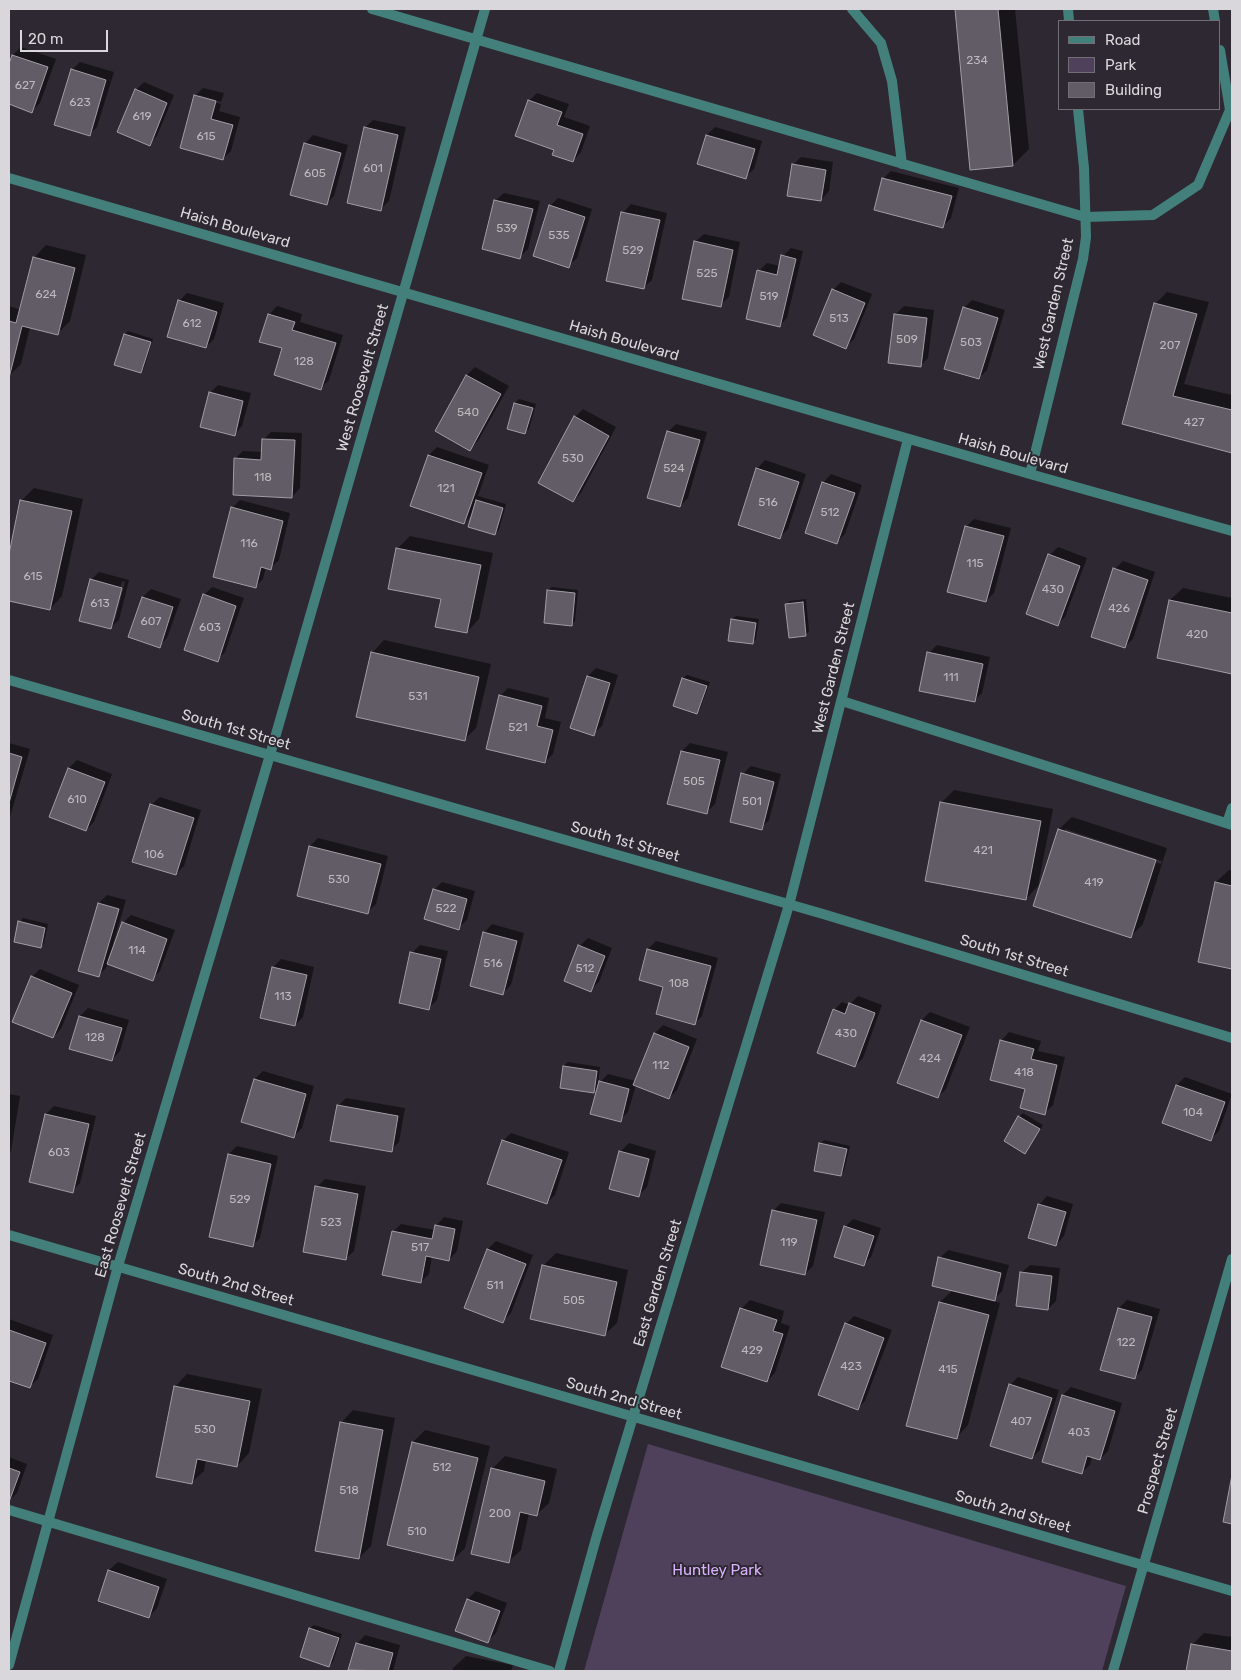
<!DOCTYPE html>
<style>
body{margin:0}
#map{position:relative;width:1241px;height:1680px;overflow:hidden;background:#2d2831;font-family:Rubik,sans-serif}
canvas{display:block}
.frame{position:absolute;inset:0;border:10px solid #d9d7dc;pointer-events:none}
.legend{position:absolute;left:1058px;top:20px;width:162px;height:90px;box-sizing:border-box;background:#2d2831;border:1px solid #726e75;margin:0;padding:6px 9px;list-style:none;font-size:15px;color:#d9d7dc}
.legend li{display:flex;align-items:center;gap:10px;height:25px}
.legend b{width:25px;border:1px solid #726e75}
.scale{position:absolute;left:20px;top:30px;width:88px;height:22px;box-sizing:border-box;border:2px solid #d9d7dc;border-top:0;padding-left:6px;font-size:15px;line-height:18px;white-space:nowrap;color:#d9d7dc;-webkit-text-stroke:4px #2d2831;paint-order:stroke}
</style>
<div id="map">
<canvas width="1241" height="1680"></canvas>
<div class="frame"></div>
<ul class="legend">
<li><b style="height:6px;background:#43807b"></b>Road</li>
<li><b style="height:14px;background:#4f405c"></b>Park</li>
<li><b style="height:14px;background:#615c65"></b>Building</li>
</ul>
<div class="scale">20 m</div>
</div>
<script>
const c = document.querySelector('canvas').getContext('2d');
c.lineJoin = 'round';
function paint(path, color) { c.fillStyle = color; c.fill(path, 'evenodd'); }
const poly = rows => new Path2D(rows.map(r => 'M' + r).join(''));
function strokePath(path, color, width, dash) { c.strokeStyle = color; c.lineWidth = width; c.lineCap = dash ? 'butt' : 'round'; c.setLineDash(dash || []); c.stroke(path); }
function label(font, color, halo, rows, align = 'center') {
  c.font = font + ' Rubik,sans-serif'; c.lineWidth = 4; c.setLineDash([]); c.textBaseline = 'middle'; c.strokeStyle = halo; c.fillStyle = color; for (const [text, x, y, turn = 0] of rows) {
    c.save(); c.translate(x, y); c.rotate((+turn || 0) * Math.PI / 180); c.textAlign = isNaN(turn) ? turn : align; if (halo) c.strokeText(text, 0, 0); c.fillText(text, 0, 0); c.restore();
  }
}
const green = poly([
 [648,1444,1126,1586,1102,1671,584,1671]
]);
const shadow = poly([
 [956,9,1015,9,1029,149,1013,165,971,169],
 [21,47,56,59,40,103,32,111,9,103,9,68,13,55],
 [80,62,114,72,97,127,89,135,72,70],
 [144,82,174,95,157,136,149,144,136,90],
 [203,88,224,93,221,102,199,95,199,98,221,104,219,111,240,117,231,151,223,159,195,96],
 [537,93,569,104,564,117,590,126,581,152,573,161,556,149,529,101],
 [373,120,406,127,389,201,381,209,365,128],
 [715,127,762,141,754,169,745,177,707,135],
 [313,135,348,145,334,196,326,204,305,144],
 [801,157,833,162,829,191,821,200,793,165],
 [891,171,959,188,951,218,943,226,883,179],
 [504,193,540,201,528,249,520,257,495,201],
 [558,198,592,209,577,258,568,266,550,206],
 [631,204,667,213,652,280,643,288,623,213],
 [704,234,740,242,729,297,720,305,695,242],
 [46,245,86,255,70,321,58,333,30,327,21,364,9,376,9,306,21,310,34,258],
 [791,248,803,251,787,318,779,326,759,271,767,263,780,266,783,256],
 [841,282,872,294,854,339,846,347,833,290],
 [1167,292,1209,302,1184,384,1232,395,1232,452,1123,423,1155,304],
 [187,293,224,303,214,339,206,347,179,301],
 [972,300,1005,310,987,370,979,378,964,308],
 [277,306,302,314,300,322,343,335,329,380,321,388,283,348,269,315],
 [904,306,934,310,928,358,920,366,896,314],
 [128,331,153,339,144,368,141,372,125,334],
 [475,367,509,386,478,441,470,449,437,431,467,375],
 [218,385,251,393,242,426,234,435,210,393],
 [519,399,536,404,529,429,525,432,508,428,515,403],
 [583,409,616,427,581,493,573,501,575,417],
 [676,424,707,432,688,498,680,506,668,432],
 [271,432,302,433,300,488,292,497,235,459,243,451,262,452,263,440],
 [437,447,489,465,478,496,506,504,499,530,495,534,473,514,464,523,429,455],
 [765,460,806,474,788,529,780,537,757,469],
 [831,474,862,485,845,534,837,542,823,483],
 [34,488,83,499,62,596,50,609,9,600,9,560,22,500],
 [240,500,290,513,279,560,270,568,266,567,263,579,255,587,232,508],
 [974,519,1011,528,994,593,986,601,966,527],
 [410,536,493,553,479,619,467,632,442,599,389,588,398,548],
 [1058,547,1087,558,1065,617,1057,625,1050,555],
 [1123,561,1155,572,1133,639,1124,647,1115,569],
 [99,572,129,580,119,620,110,628,91,580],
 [122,581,125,582,115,620,112,620],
 [212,587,244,598,225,652,217,660,204,595],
 [552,587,578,590,575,621,571,625,548,590],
 [1183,588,1232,598,1232,672,1159,657,1170,600],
 [151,589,181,599,167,638,159,646,143,597],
 [806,599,809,631,806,635,786,605,790,601],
 [736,616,759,619,756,639,752,643,732,620],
 [384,640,491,664,476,728,464,740,372,653],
 [937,645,990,657,982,693,974,701,929,653],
 [596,668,618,675,602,726,593,734,588,676],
 [687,675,710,682,700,709,696,713,674,705,683,678],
 [508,688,549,698,545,718,561,722,553,754,545,762,500,696],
 [9,743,30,749,9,820],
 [690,743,728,752,715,804,706,813,669,803,682,751],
 [77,760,112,774,94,822,86,830,51,817,69,768],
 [751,766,781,774,769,820,761,828,743,774],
 [954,790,1053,809,1038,886,1026,899,941,803],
 [160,797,201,810,184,866,176,874,151,805],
 [1072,817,1167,848,1143,924,1130,937,1034,905,1059,829],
 [1065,829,1162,861,1161,864,1065,832],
 [318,838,388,856,376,904,368,912,310,846],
 [1229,870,1232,871,1232,968,1199,961,1216,882],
 [442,882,475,891,467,920,458,928,434,890],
 [107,895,126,900,113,944,115,944,123,923,131,915,175,930,160,971,152,979,108,963,106,968,98,976,99,903],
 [23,918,48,924,44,943,40,947,20,922],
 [492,924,524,933,511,985,503,993,484,933],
 [588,938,612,948,599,982,590,990,580,946],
 [656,941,718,958,702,1016,694,1024,648,949],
 [420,945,448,951,437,1000,429,1008,412,953],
 [281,959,314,967,303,1017,295,1025,273,968],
 [40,969,79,985,61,1029,53,1037,32,977],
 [858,996,882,1005,863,1058,855,1066,834,1010,842,1002,849,1005],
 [88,1008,129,1020,120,1051,112,1060,80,1016],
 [930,1012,970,1027,946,1089,938,1097,922,1020],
 [663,1025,697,1039,677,1090,669,1098,636,1085,628,1112,620,1120,598,1087,594,1092,564,1066,568,1062,600,1067,598,1084,608,1074,636,1081,655,1033],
 [1009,1032,1041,1041,1038,1051,1065,1057,1053,1105,1045,1113,1026,1088,1001,1041],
 [263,1071,314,1086,302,1128,294,1136,255,1079],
 [1185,1077,1232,1094,1219,1131,1211,1139,1177,1085],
 [9,1094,20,1096,11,1151,9,1153],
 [346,1098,405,1108,399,1142,391,1150,338,1106],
 [54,1106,96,1116,80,1183,72,1191,46,1114],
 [1023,1113,1043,1125,1025,1152,1019,1117],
 [511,1133,569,1152,555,1195,547,1203,503,1141],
 [824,1140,850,1146,844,1171,840,1175,820,1144],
 [629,1143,656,1151,647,1187,638,1196,620,1152],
 [237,1146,278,1156,260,1238,252,1246,229,1154],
 [325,1179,366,1186,354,1251,345,1259,317,1187],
 [1047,1196,1073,1204,1064,1236,1056,1245,1039,1205],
 [781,1203,825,1212,813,1266,805,1274,773,1211],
 [444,1217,463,1221,457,1251,449,1260,432,1256,429,1274,421,1282,393,1232,401,1224,435,1230,436,1226],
 [853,1219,881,1228,871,1257,863,1265,845,1227],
 [496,1241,533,1255,511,1313,503,1321,466,1307,488,1249],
 [948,1250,1009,1265,1002,1291,993,1301,1000,1303,968,1425,956,1438,940,1302,953,1290,940,1258],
 [556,1253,628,1270,617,1323,604,1335,543,1266],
 [1030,1265,1060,1268,1056,1301,1048,1309,1021,1273],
 [750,1300,784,1311,781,1323,790,1326,775,1373,767,1381,723,1366,742,1308],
 [1127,1300,1160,1309,1142,1370,1134,1378,1102,1369,1119,1308],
 [854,1316,892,1330,865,1401,857,1409,846,1324],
 [9,1319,53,1335,38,1379,29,1387,9,1379],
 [187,1374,262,1389,249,1453,237,1466,206,1459,204,1471,191,1483,175,1387],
 [1018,1377,1059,1390,1040,1450,1032,1458,1010,1385],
 [1071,1387,1122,1403,1108,1451,1100,1459,1092,1456,1090,1465,1081,1473,1063,1395],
 [353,1410,395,1418,371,1546,359,1558,341,1423],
 [425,1430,490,1446,465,1548,453,1560,413,1442],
 [505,1456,557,1469,549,1503,536,1515,529,1513,521,1550,508,1562,492,1469],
 [9,1457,27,1464,17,1493,9,1501],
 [118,1562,167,1579,157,1608,149,1617,100,1600,109,1570],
 [476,1591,507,1603,496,1633,488,1641,457,1630,468,1599],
 [314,1625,342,1634,333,1662,329,1666,301,1657,310,1628],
 [1204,1633,1232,1637,1232,1671,1188,1671,1192,1645],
 [365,1635,400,1645,393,1671,357,1671,350,1669,357,1644],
 [466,1656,513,1665,511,1671,453,1671,453,1668]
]);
const building = poly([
 [955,9,998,9,1013,166,970,170,955,9],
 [12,55,48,67,32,113,9,104,9,64,12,55],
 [71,69,106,80,90,136,54,125,71,69],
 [135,89,167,103,150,146,117,132,135,89],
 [194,95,216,101,211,119,233,125,223,160,180,148,194,95],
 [528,100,562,112,557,125,583,134,573,162,552,155,554,150,515,136,528,100],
 [364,127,398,135,381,211,347,203,364,127],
 [706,135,755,149,746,179,697,164,706,135],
 [304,143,341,153,327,205,290,195,304,143],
 [792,164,826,170,821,201,787,196,792,164],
 [882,178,952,196,943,228,874,210,882,178],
 [494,200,533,209,520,259,482,249,494,200],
 [549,205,585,217,569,268,533,256,549,205],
 [621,212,660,220,644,289,606,281,621,212],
 [694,241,733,250,721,307,682,299,694,241],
 [781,255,796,259,780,327,746,319,757,270,777,275,781,255],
 [33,257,75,268,58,335,22,326,9,378,9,321,16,323,33,257],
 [832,289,865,303,846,349,813,335,832,289],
 [178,300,217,312,206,348,167,337,178,300],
 [1154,303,1197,314,1173,396,1232,410,1232,453,1122,424,1154,303],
 [963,307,998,318,979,379,944,369,963,307],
 [268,314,295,322,292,330,336,343,321,390,274,375,282,348,259,342,268,314],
 [894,314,927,318,921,367,888,363,894,314],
 [124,334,151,342,141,373,114,365,124,334],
 [466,375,501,394,470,451,435,431,466,375],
 [209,392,243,401,235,436,200,427,209,392],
 [514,403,533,408,525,434,507,429,514,403],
 [574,416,609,436,573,502,538,483,574,416],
 [667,431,700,440,680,507,647,498,667,431],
 [262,439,295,440,292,498,233,495,234,458,261,460,262,439],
 [428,455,482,473,464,524,410,506,428,455],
 [756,468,799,482,780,539,738,525,756,468],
 [822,482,855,493,837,544,805,533,822,482],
 [20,500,72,511,50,610,9,601,9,554,20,500],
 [476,500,503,508,495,535,468,527,476,500],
 [231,507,283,521,271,570,261,567,256,588,213,577,231,507],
 [965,526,1004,536,986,602,947,592,965,526],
 [396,548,481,565,467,633,435,627,441,599,388,589,396,548],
 [1048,554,1080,566,1058,626,1026,614,1048,554],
 [1113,568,1148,580,1125,648,1091,637,1113,568],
 [90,579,122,588,111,629,79,621,90,579],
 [547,590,575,593,572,626,544,623,547,590],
 [203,594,236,606,218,662,184,650,203,594],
 [142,597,173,607,160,648,128,637,142,597],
 [1169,600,1232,613,1232,674,1157,658,1169,600],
 [803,602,806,636,789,638,785,604,803,602],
 [731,619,756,623,753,644,728,641,731,619],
 [371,652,479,677,465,741,356,717,371,652],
 [927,652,983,664,975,702,919,691,927,652],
 [587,676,610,683,594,736,570,728,587,676],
 [682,678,707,686,697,714,673,706,682,678],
 [499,695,542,706,537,726,553,730,545,763,486,749,499,695],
 [681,751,720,760,707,814,667,804,681,751],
 [9,753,22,757,9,803,9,753],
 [68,768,105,782,86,831,49,817,68,768],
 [741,773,774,782,762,830,730,822,741,773],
 [940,802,1041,821,1026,900,925,881,940,802],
 [150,804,194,818,176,875,132,862,150,804],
 [1058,829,1156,860,1131,938,1033,906,1058,829],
 [309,846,381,864,368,914,297,896,309,846],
 [1215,882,1232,886,1232,969,1198,962,1215,882],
 [433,889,467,899,459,930,424,919,433,889],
 [98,903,119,909,99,977,78,971,98,903],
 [18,921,45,928,41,948,14,942,18,921],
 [122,922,167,939,153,981,107,964,122,922],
 [483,932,517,941,503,995,470,986,483,932],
 [578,945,605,956,591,992,564,981,578,945],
 [647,949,711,966,695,1025,656,1014,663,987,639,980,647,949],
 [410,952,441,959,429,1010,399,1003,410,952],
 [272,967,307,975,295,1026,260,1018,272,967],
 [31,976,72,993,53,1038,12,1022,31,976],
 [849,1003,875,1013,855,1067,817,1053,833,1009,845,1014,849,1003],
 [79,1016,122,1028,112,1061,69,1049,79,1016],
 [921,1020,962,1035,938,1098,897,1083,921,1020],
 [654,1033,689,1047,669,1099,633,1085,654,1033],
 [1000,1040,1034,1049,1031,1059,1057,1065,1045,1115,1020,1108,1025,1089,990,1080,1000,1040],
 [563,1066,597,1071,594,1093,560,1088,563,1066],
 [254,1079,306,1094,294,1138,241,1122,254,1079],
 [599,1081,629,1089,621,1122,590,1114,599,1081],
 [1176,1085,1225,1102,1211,1141,1162,1123,1176,1085],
 [337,1105,398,1116,392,1152,330,1141,337,1105],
 [45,1114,89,1124,73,1193,29,1182,45,1114],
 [1018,1116,1040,1129,1025,1154,1004,1141,1018,1116],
 [502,1140,562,1160,547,1204,487,1184,502,1140],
 [819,1143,847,1149,841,1176,814,1171,819,1143],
 [619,1151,649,1159,639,1197,609,1189,619,1151],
 [228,1154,271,1164,253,1247,209,1237,228,1154],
 [315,1186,358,1194,346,1260,303,1252,315,1186],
 [1038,1204,1066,1212,1056,1246,1028,1238,1038,1204],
 [772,1210,817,1220,805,1275,760,1265,772,1210],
 [435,1225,455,1229,449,1261,426,1256,421,1283,382,1275,392,1231,432,1239,435,1225],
 [844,1226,874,1236,864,1266,834,1257,844,1226],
 [487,1249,526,1264,503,1323,464,1308,487,1249],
 [938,1257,1001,1273,995,1301,932,1286,938,1257],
 [542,1265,617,1282,605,1336,530,1319,542,1265],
 [1020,1272,1052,1276,1048,1310,1016,1306,1020,1272],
 [939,1302,989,1315,957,1439,906,1426,939,1302],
 [740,1308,777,1320,773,1331,783,1334,767,1382,721,1367,740,1308],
 [1118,1308,1152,1317,1135,1379,1100,1370,1118,1308],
 [845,1323,884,1338,858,1410,818,1395,845,1323],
 [9,1330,46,1343,30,1388,9,1381,9,1330],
 [1009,1384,1052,1398,1032,1459,990,1446,1009,1384],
 [174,1386,250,1401,237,1467,197,1459,192,1484,156,1477,174,1386],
 [1062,1395,1115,1411,1100,1460,1087,1456,1082,1474,1042,1462,1062,1395],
 [340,1422,383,1430,359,1559,315,1551,340,1422],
 [412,1442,478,1458,453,1561,387,1545,412,1442],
 [9,1468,20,1472,9,1502,9,1468],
 [491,1468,545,1481,537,1516,520,1512,509,1563,471,1554,491,1468],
 [1232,1475,1232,1524,1223,1522,1232,1475],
 [108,1570,159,1587,149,1618,98,1601,108,1570],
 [467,1599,500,1611,488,1643,455,1631,467,1599],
 [309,1628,339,1638,329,1667,300,1657,309,1628],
 [356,1643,393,1653,388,1671,348,1670,356,1643],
 [1191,1644,1232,1651,1232,1671,1186,1671,1191,1644]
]);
const service = poly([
 [372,9,1085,217,1153,215,1198,185,1230,110,1220,50],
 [852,9,881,43,892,81,902,164],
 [1213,9,1215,21],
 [842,701,1232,825],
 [1227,823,1232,808],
 [9,1510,550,1671]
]);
const minor = poly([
 [1068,9,1069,21],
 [9,178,1030,474,1232,531],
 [1030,474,1083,259,1086,237,1084,168,1078,109],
 [9,1235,1232,1591],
 [9,1665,118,1266,270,755,485,9],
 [559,1671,597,1535,789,905,908,439],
 [1113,1671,1232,1259]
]);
const tertiary = poly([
 [9,680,823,914,1232,1038]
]);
const numberNames = [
 ["234",977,61],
 ["627",25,86],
 ["623",80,103],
 ["619",142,117],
 ["615",206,137],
 ["601",373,169],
 ["605",315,174],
 ["539",507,229],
 ["535",559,236],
 ["529",633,251],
 ["525",707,274],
 ["624",46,295],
 ["519",769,297],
 ["513",839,319],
 ["612",192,324],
 ["509",907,340],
 ["503",971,343],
 ["207",1170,346],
 ["128",304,362],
 ["540",468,413],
 ["427",1194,423],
 ["530",573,459],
 ["524",674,469],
 ["118",263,478],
 ["121",446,489],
 ["516",768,503],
 ["512",830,513],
 ["116",249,544],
 ["115",975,564],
 ["615",33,577],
 ["430",1053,590],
 ["613",100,604],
 ["426",1119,609],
 ["607",151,622],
 ["603",210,628],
 ["420",1197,635],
 ["111",951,678],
 ["531",418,697],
 ["521",518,728],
 ["505",694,782],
 ["610",77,800],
 ["501",752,802],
 ["421",983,851],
 ["106",154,855],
 ["530",339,880],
 ["419",1094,883],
 ["522",446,909],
 ["114",137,951],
 ["516",493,964],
 ["512",585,969],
 ["108",679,984],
 ["113",283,997],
 ["430",846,1034],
 ["128",95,1038],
 ["424",930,1059],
 ["112",661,1066],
 ["418",1024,1073],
 ["104",1193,1113],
 ["603",59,1153],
 ["529",240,1200],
 ["523",331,1223],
 ["119",789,1243],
 ["517",420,1248],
 ["511",495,1286],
 ["505",574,1301],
 ["122",1126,1343],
 ["429",752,1351],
 ["423",851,1367],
 ["415",948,1370],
 ["407",1021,1422],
 ["530",205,1430],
 ["403",1079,1433],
 ["512",442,1468],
 ["518",349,1491],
 ["200",500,1514],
 ["510",417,1532]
];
const streetNames = [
 ["Haish Boulevard",235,228,16],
 ["West Garden Street",1054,304,-77],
 ["Haish Boulevard",624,341,16],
 ["West Roosevelt Street",363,378,-74],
 ["Haish Boulevard",1013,454,16],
 ["West Garden Street",834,668,-76],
 ["South 1st Street",236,730,16],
 ["South 1st Street",625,842,16],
 ["South 1st Street",1014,956,17],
 ["East Roosevelt Street",121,1205,-74],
 ["East Garden Street",658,1283,-73],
 ["South 2nd Street",236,1285,16],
 ["South 2nd Street",624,1399,16],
 ["Prospect Street",1158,1461,-74],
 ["South 2nd Street",1013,1512,16]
];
const parkNames = [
 ["Huntley Park",717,1571]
];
paint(green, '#4f405c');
paint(shadow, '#0007');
paint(building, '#615c65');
strokePath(building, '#a19ca7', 1);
strokePath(service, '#43807b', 10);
strokePath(minor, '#43807b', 10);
strokePath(tertiary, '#43807b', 10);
label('12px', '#bbb8be', null, numberNames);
label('15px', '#d9d7dc', '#2d2831', streetNames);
label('15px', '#dab2fe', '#2d2831', parkNames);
</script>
